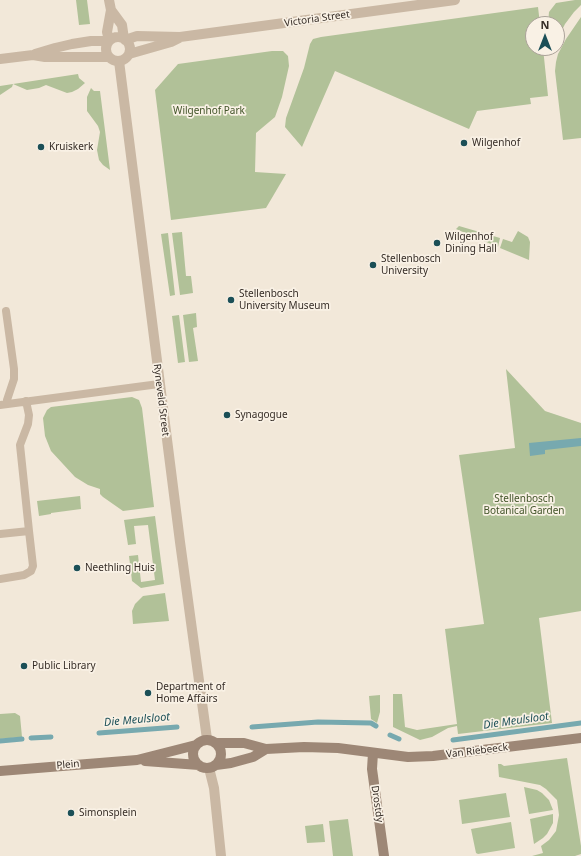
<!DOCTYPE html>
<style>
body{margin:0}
#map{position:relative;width:581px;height:856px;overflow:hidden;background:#f2e8d9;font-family:"Noto Sans",sans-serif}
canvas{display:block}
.north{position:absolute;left:525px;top:16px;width:40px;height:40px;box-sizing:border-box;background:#f9f1e5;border:1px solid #aba299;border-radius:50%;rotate:0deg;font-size:11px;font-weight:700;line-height:16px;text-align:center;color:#352c26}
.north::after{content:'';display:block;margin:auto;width:14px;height:18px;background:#1b4f57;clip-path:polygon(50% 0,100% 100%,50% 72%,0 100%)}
</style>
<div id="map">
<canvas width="581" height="856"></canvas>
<div class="north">N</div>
</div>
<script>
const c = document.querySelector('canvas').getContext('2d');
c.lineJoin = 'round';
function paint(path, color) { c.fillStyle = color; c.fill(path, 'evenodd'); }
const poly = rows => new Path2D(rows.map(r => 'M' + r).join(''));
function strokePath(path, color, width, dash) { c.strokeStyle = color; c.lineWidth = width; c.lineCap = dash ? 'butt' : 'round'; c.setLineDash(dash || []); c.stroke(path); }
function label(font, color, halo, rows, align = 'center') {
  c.font = font + ' "Noto Sans",sans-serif'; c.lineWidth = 3.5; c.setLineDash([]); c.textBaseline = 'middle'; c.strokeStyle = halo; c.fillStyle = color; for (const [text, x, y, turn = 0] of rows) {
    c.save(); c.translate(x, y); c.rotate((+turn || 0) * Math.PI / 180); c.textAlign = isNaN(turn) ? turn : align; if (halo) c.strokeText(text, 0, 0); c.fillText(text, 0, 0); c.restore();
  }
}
const green = poly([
 [76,0,87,0,90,24,79,25],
 [575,0,581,0,581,5,574,12,565,24,557,40,557,24,548,24,549,12,556,3],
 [538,7,540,24,533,24,533,48,543,48,548,96,530,98,531,104,477,111,469,129,335,71,302,147,285,127,286,118,304,68,310,44,313,39,321,37],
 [581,17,581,138,563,140,555,71,556,62,558,54,566,39],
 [272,51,283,51,288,56,289,66,282,97,275,117,256,133,255,172,286,174,266,208,171,220,155,90,178,64],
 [78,74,79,78,85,83,78,89,72,92,67,93,46,85,39,88,27,90,13,84,12,87,0,95,0,86],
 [91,88,94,91,100,91,110,170,103,165,99,160,97,150,100,132,98,126,87,111,87,97],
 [459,226,500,238,498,247,456,229],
 [518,231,528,237,530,242,529,260,500,248,503,239,512,242],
 [182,232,186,276,191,276,193,293,180,295,172,233],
 [168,233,175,295,170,296,161,234],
 [196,313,197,327,193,328,198,361,189,362,183,315],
 [179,315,185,362,178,363,172,316],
 [506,369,545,411,581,423,581,611,539,618,552,723,458,734,457,726,448,728,432,737,420,740,393,727,393,694,402,694,405,727,417,730,457,724,445,629,484,624,459,455,515,448],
 [132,397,139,400,142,408,154,507,123,511,103,497,100,494,100,489,88,485,75,477,51,451,45,436,43,418,47,410,51,407],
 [80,496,81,509,51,513,51,514,39,516,37,501],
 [155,516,164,584,141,588,132,581,129,556,138,555,141,582,155,580,148,525,134,526,136,544,128,545,124,520],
 [165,593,169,621,133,624,132,611,135,604,143,596],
 [380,695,380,712,377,723,371,719,369,696],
 [15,713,20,716,22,737,0,739,0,714],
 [567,758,581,846,581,854,575,856,532,856,543,853,541,846,549,840,556,831,559,815,557,800,546,789,540,785,499,777,498,764,501,764,504,766],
 [524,787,537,790,542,793,549,800,553,810,529,814],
 [506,793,510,817,462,824,459,800],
 [553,814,553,823,547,834,543,838,534,844,530,819],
 [348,819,353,856,333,856,329,821],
 [511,822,515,848,478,854,476,853,471,829],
 [323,824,325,842,307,843,305,826]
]);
const water = poly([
 [581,438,581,446,545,450,545,454,530,456,529,443]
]);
const stream = poly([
 [252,727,318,722,371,723,376,726],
 [99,733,177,727],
 [390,735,399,739],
 [31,738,51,737],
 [453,740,581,723],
 [0,741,22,739]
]);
const lane = poly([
 [6,311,14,369,14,379,7,400,7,404],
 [0,405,159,384],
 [0,534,29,531,20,445,28,424,29,415,26,401],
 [0,579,24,575,31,571,33,566,29,531]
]);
const street = poly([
 [109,0,111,10,107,32,109,40],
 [111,10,122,25,124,39],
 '106 49a12 12 0 1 1 24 0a12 12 0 1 1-24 0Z',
 [125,40,137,36,180,37,455,0],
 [35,54,55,48,72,44,91,41,109,41],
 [129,54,171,42,179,38],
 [0,59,33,55,45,57,108,57],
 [119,61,180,542,207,739],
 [209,768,214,788,221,856]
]);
const secondary = poly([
 '193 754a14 14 0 1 1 28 0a14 14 0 1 1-28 0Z',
 [217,743,244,743,266,749,304,747,338,748,408,757,433,756,581,738],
 [373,753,372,769,384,856],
 [145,761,199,765],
 [216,765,231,763,253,757,266,749],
 [0,771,137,760,196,745]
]);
const markers = [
 [464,143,4,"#1b4f57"],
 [41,147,4,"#1b4f57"],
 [437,243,4,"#1b4f57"],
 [373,265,4,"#1b4f57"],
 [231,300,4,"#1b4f57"],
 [227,415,4,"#1b4f57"],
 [77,568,4,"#1b4f57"],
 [24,666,4,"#1b4f57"],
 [148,693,4,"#1b4f57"],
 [71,813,4,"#1b4f57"]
];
const streetNames = [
 ["Victoria Street",317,19,-8],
 ["Ryneveld Street",161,400,83],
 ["Van Riebeeck",477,751,-7],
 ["Plein",68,765,-5],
 ["Drostdy",377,804,82]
];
const parkNames = [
 ["Wilgenhof Park",209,111],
 ["Stellenbosch",524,499],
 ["Botanical Garden",524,511]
];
const poiNames = [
 ["Wilgenhof",472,143],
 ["Kruiskerk",49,147],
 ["Wilgenhof",445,237],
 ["Dining Hall",445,249],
 ["Stellenbosch",381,259],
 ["University",381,271],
 ["Stellenbosch",239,294],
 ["University Museum",239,306],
 ["Synagogue",235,415],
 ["Neethling Huis",85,568],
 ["Public Library",32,666],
 ["Department of",156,687],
 ["Home Affairs",156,699],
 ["Simonsplein",79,813]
];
const waterNames = [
 ["Die Meulsloot",137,720,-5],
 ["Die Meulsloot",516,721,-8]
];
paint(green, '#b1c198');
paint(water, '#77a9af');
strokePath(stream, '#77a9af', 5);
strokePath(lane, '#cab8a4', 8);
strokePath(street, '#cab8a4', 10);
strokePath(secondary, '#9d8776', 10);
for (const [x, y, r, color] of markers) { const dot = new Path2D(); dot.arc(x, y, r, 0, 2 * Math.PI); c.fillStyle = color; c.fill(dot); strokePath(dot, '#f9f1e5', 1.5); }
label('10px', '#352c26', '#f9f1e5', streetNames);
label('10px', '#425429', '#f9f1e5', parkNames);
label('10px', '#352c26', '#f9f1e5', poiNames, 'left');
label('italic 11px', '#1b4f57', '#f9f1e5', waterNames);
</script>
